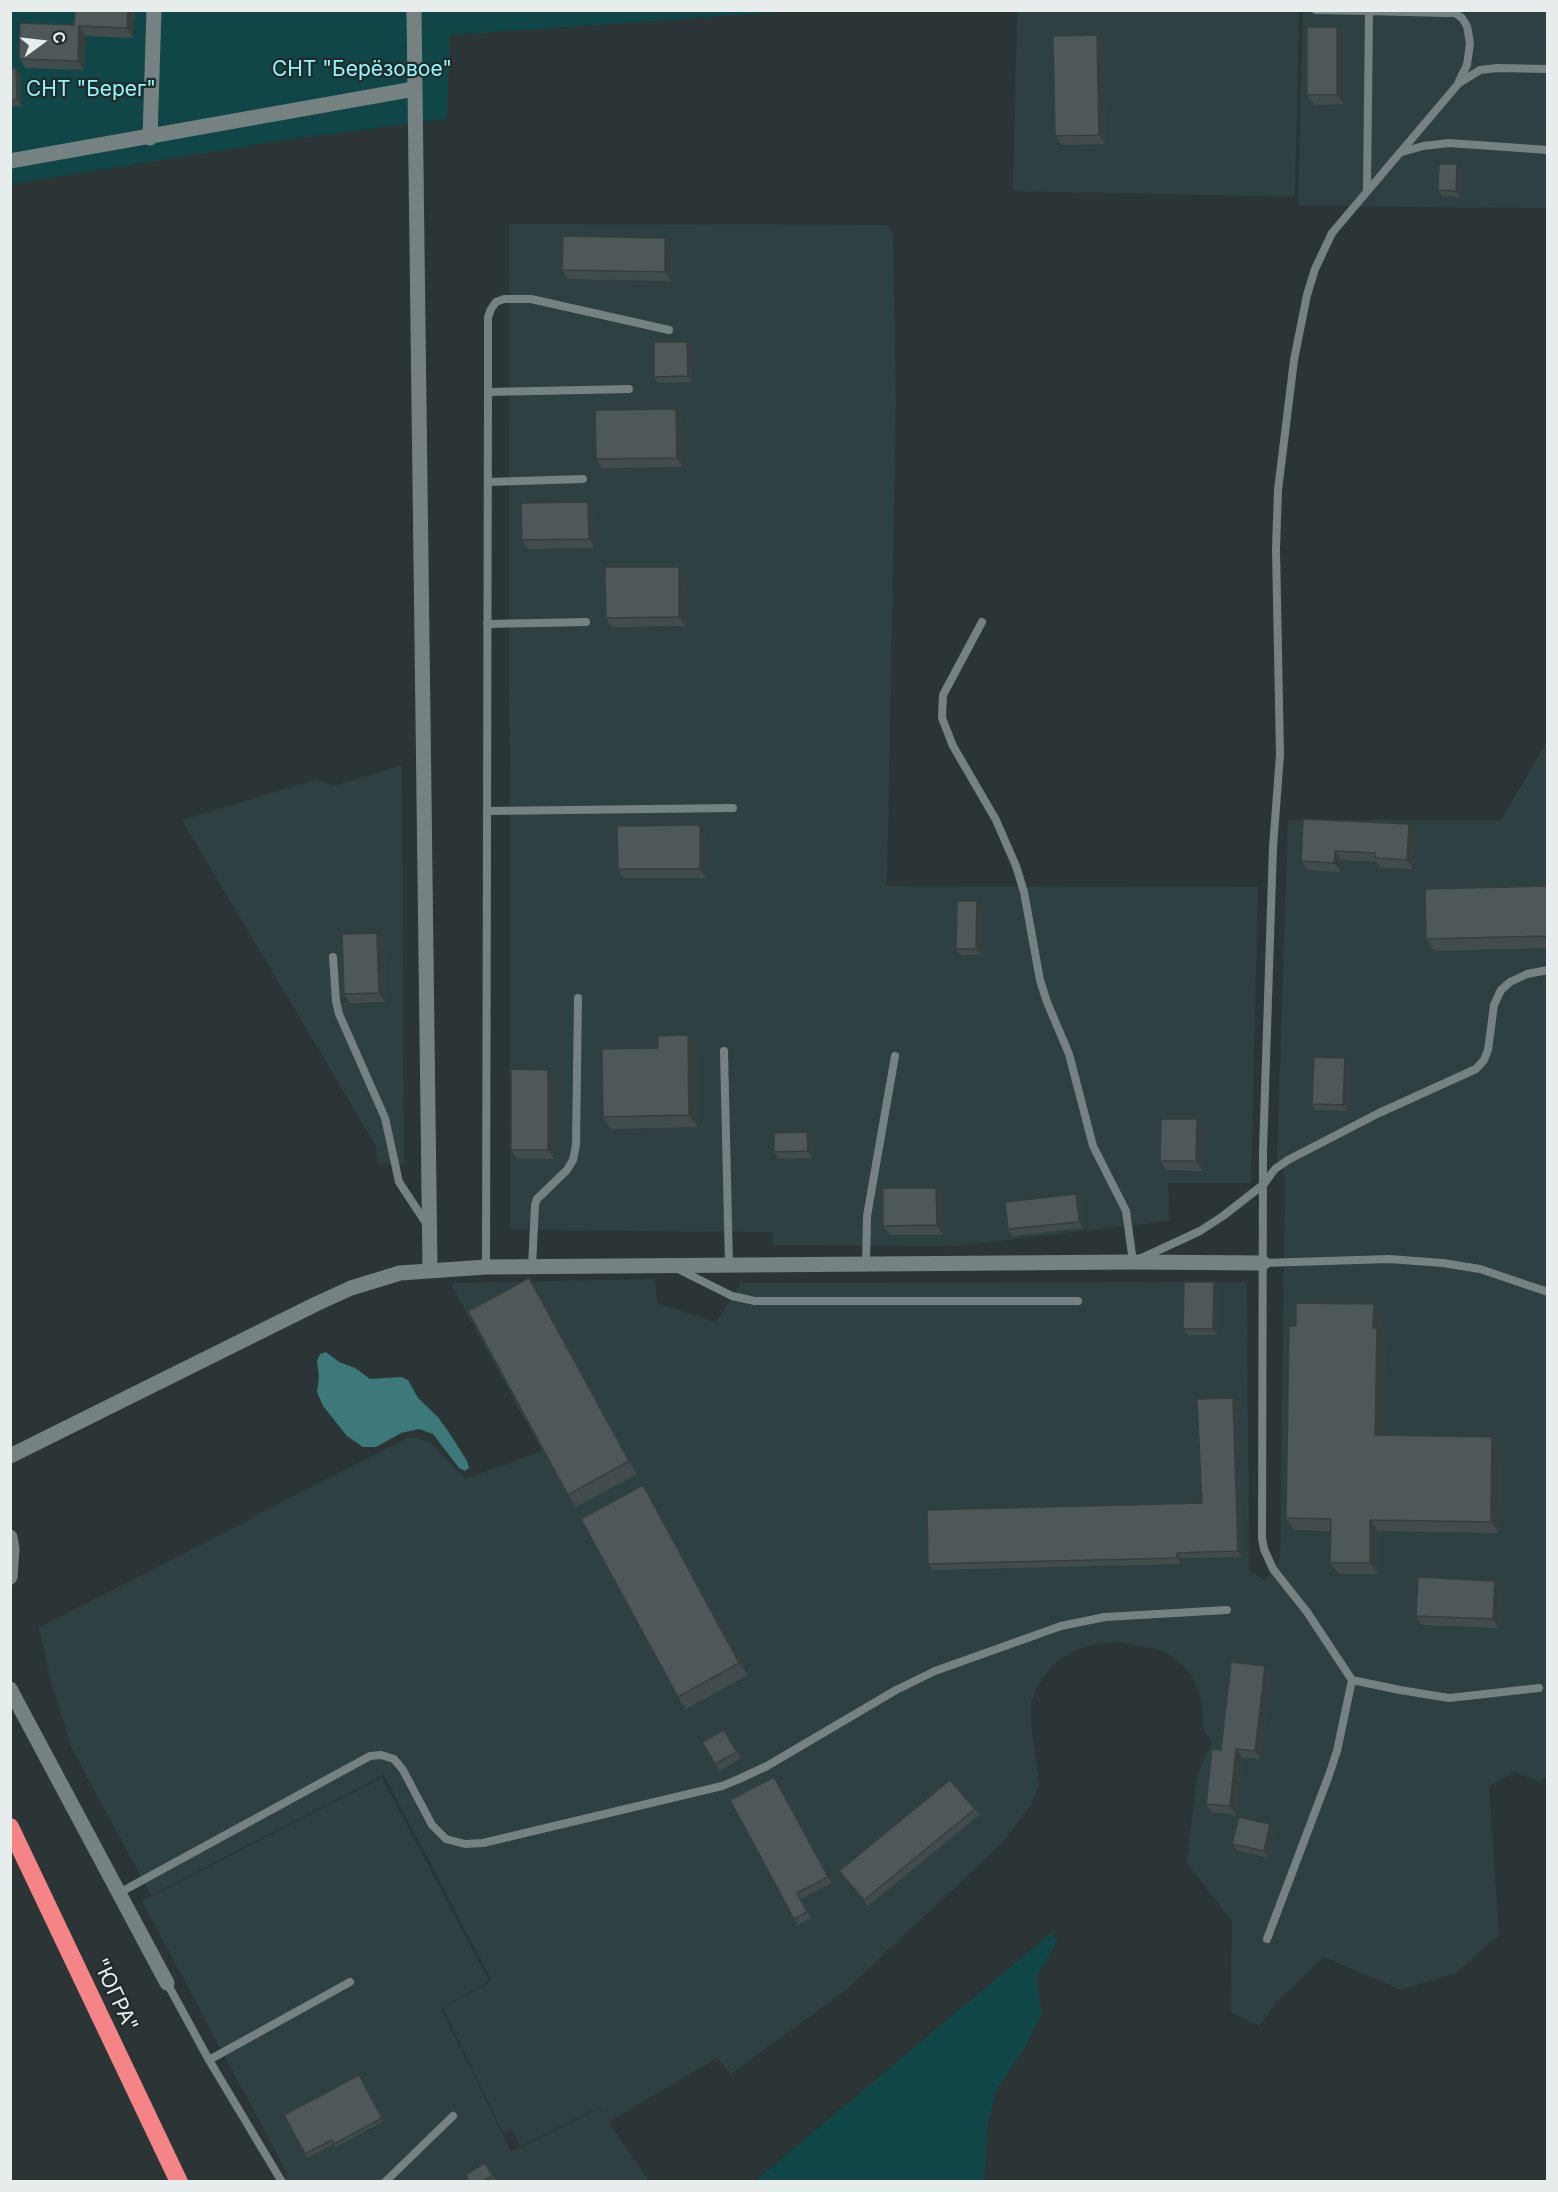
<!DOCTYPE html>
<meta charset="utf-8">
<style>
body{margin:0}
#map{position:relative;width:1558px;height:2192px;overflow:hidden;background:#2b3535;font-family:Inter,sans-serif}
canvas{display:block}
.frame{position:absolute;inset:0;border:12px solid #e7eded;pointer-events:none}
.north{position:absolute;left:12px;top:12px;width:60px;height:60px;-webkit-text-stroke:4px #212b2b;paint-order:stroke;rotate:75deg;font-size:16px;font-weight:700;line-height:24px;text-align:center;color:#e7eded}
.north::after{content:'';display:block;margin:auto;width:21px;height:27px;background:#e7eded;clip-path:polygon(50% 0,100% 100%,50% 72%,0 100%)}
</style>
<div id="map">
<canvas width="1558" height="2192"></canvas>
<div class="frame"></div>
<div class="north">С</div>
</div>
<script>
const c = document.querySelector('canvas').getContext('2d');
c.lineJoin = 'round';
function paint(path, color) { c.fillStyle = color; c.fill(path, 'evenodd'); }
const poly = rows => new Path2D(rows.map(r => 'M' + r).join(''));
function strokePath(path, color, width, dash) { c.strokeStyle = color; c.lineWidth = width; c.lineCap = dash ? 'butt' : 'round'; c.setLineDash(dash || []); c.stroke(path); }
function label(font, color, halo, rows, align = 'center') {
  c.font = font + ' Inter,sans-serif'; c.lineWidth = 4.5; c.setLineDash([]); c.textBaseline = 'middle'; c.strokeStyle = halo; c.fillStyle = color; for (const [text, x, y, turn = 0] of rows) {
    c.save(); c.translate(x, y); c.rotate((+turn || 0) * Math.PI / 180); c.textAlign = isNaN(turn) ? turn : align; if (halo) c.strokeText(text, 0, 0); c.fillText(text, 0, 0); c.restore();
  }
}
const built = poly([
 [1017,11,1299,11,1295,197,1013,191],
 [1303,11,1547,11,1547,208,1298,206],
 [509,224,887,225,893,233,896,403,887,886,1258,887,1251,1183,1168,1183,1169,1221,955,1246,773,1245,772,1232,510,1230],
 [1547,742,1547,1777,1540,1782,1515,1772,1489,1786,1499,1935,1456,1973,1401,1990,1324,1957,1274,2005,1260,2026,1231,2012,1232,1921,1187,1863,1197,1775,1212,1742,1204,1730,1201,1697,1194,1680,1187,1669,1174,1658,1160,1650,1121,1642,1099,1644,1080,1648,1066,1655,1051,1667,1038,1685,1031,1702,1032,1732,1039,1785,1031,1805,1003,1842,847,1989,731,2074,717,2058,608,2122,649,2181,279,2181,288,2175,142,1901,382,1778,489,1981,441,2009,511,2152,599,2108,605,2116,599,2107,520,2146,512,2129,503,2133,443,2008,492,1981,384,1775,151,1895,73,1751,51,1682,39,1628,407,1438,418,1438,431,1443,465,1479,542,1451,452,1286,454,1283,655,1279,657,1303,716,1322,741,1283,1247,1282,1249,1570,1265,1581,1280,1557,1285,1176,1277,1157,1288,820,1501,820],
 [402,765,404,1164,378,1164,376,1146,182,820,318,779,333,786]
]);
const green = poly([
 [11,11,795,11,450,35,447,119,297,138,11,184],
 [1051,1933,1058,1941,1036,1978,1042,2014,1025,2047,996,2091,988,2124,984,2178,981,2181,755,2181]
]);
const water = poly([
 [326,1352,339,1362,355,1368,370,1379,401,1377,408,1380,418,1398,438,1417,450,1434,467,1461,469,1468,465,1471,459,1468,433,1434,419,1429,401,1433,376,1447,363,1447,347,1436,323,1406,317,1392,319,1377,317,1361,320,1354]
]);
const lane = poly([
 [1316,10,1369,11,1367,190],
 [1369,11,1446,13,1455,13,1462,18,1467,26,1470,43,1467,65,1459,81],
 [1402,152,1423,146,1449,143,1548,150],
 [488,392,488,317,491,309,496,302,504,299,531,299,669,330],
 [488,482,583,479],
 [982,622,943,695,942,718,953,746,996,820,1016,866,1024,892,1040,980,1047,1002,1069,1054,1093,1146,1126,1211,1133,1262,1200,1231,1223,1216,1264,1184,1275,1169,1288,1160,1379,1113,1476,1069,1484,1060,1488,1050,1494,1005,1501,990,1510,982,1527,974,1548,970],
 [487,624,586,622],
 [487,811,733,808],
 [333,957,336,1001,339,1014,385,1118,399,1182,426,1223],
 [724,1051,729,1266],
 [1263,1263,1389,1259,1443,1263,1480,1269,1548,1292],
 [866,1265,867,1216,895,1056],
 [486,1267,488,392,629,389],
 [532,1267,535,1205,537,1199,567,1170,573,1160,576,1145,578,998],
 [676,1268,732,1296,755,1301,1078,1301],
 [1352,1680,1400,1690,1449,1698,1539,1688],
 [119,1893,370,1756,381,1755,394,1759,403,1770,432,1825,446,1839,465,1844,483,1843,722,1786,739,1779,767,1766,896,1690,935,1671,1061,1626,1105,1617,1227,1610],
 [1267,1939,1329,1775,1337,1751,1352,1680,1307,1612,1273,1569,1264,1549,1262,1538,1263,1151,1273,847,1280,755,1276,549,1278,490,1294,360,1307,295,1315,269,1332,233,1459,83,1480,70,1497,68,1548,69],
 [167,1983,209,2060,282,2182],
 [209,2060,350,1982],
 [385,2182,453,2116]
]);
const street = poly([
 [414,10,430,1270],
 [150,138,154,10],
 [10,161,414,89],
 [10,1456,316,1304,351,1288,400,1273,486,1267,1133,1262,1263,1263],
 [10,1537,12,1549,10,1577],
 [10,1689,167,1983]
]);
const highway = poly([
 [10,1827,179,2182]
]);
const wall = poly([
 [135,10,133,38,86,36,84,70,26,68,19,59,74,25],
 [1337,27,1344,36,1344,104,1314,105,1307,95],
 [1103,44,1105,144,1062,145,1055,136],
 [10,69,20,75,21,106,10,106],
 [1461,170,1460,197,1443,196,1438,190],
 [665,238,672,247,671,281,568,279,562,270],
 [687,342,692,348,692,382,658,383,654,377],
 [676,409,682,418,683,467,602,468,596,459],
 [594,511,595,548,528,549,522,540],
 [685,576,686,626,612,627,606,618],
 [1409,824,1415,833,1413,869,1381,868,1377,862,1341,860,1341,872,1308,870,1301,861],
 [706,835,707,878,624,878,618,869],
 [1548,886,1548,948,1435,951,1426,939],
 [981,907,981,955,961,955,956,949],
 [377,933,384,942,385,1002,350,1003,344,994],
 [688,1035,697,1047,698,1127,611,1129,603,1117,658,1048],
 [1349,1064,1348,1111,1316,1110,1312,1104],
 [555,1079,555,1159,518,1159,511,1150],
 [1197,1119,1203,1129,1203,1171,1166,1170,1160,1161],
 [811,1138,812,1158,779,1159,774,1152],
 [936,1188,943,1197,943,1235,890,1235,883,1226],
 [1076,1194,1080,1200,1083,1228,1013,1236,1008,1229],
 [1214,1282,1218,1288,1217,1335,1188,1335,1183,1329],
 [537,1290,637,1474,576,1507,568,1495],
 [1382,1316,1382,1335,1385,1339,1383,1435,1492,1437,1500,1449,1499,1533,1378,1531,1378,1574,1339,1574,1330,1563,1331,1531,1294,1530,1286,1518,1296,1326],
 [1233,1398,1237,1404,1242,1557,1181,1558,1181,1564,932,1570,928,1564,1202,1503],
 [643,1485,651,1498,748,1675,686,1709,678,1697],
 [1501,1590,1499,1628,1422,1625,1416,1616],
 [1265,1666,1270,1674,1261,1759,1242,1757,1236,1815,1212,1812,1206,1804,1221,1750],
 [728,1736,741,1758,720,1771,715,1764],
 [779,1783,832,1883,801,1899,811,1918,798,1925,794,1919],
 [975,1809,979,1815,868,1906,839,1871],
 [1274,1831,1268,1858,1237,1850,1232,1844],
 [361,2078,384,2121,336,2147,333,2144,307,2158,305,2154],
 [490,2169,497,2181,469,2181]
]);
const shadedWall = poly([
 [128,10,135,10,133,38,127,28],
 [79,26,86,36,84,70,78,61],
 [1337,27,1344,36,1344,104,1337,95],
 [1097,35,1103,44,1105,144,1099,135],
 [16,68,20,75,21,106,17,99],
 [1457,164,1461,170,1460,197,1456,191],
 [665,238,672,247,671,281,665,272],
 [687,342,692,348,692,382,688,376],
 [676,409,682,418,683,467,677,458],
 [588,502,594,511,595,548,589,539],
 [679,567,685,576,686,626,679,617],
 [1409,824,1415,833,1413,869,1407,860],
 [700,825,706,835,707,878,700,869],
 [1335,851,1341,860,1341,872,1334,863],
 [977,901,981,907,981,955,976,949],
 [377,933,384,942,385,1002,379,993],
 [688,1035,697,1047,698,1127,689,1115],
 [1345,1058,1349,1064,1348,1111,1343,1105],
 [548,1070,555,1079,555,1159,548,1150],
 [1197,1119,1203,1129,1203,1171,1196,1161],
 [807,1132,811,1138,812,1158,808,1151],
 [936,1188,943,1197,943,1235,937,1225],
 [1076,1194,1080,1200,1083,1228,1079,1222],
 [529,1278,537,1290,637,1474,629,1461],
 [1214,1282,1218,1288,1217,1335,1213,1329],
 [1374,1304,1382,1316,1382,1335,1385,1339,1383,1446,1375,1435],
 [1233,1398,1237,1404,1242,1557,1238,1551],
 [1492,1437,1500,1449,1499,1533,1491,1522],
 [643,1485,651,1498,748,1675,739,1663],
 [1370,1520,1378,1531,1378,1574,1370,1563],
 [1177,1553,1181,1558,1181,1564,1177,1558],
 [1495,1581,1501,1590,1499,1628,1493,1619],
 [1265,1666,1270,1674,1261,1759,1255,1751],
 [1236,1749,1242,1757,1236,1815,1230,1806],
 [774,1777,779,1783,832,1883,828,1877],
 [1270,1824,1274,1831,1268,1858,1264,1851]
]);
const building = poly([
 [75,10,128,10,127,28,79,26,78,61,19,59,20,23,74,25,75,10],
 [1307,27,1337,27,1337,95,1307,95,1307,27],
 [1097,35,1099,135,1055,136,1053,36,1097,35],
 [16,68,17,99,10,100,10,69,16,68],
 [1439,164,1457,164,1456,191,1438,190,1439,164],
 [563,236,665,238,665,272,562,270,563,236],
 [654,342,687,342,688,376,654,377,654,342],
 [676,409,677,458,596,459,595,410,676,409],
 [588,502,589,539,522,540,521,503,588,502],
 [605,567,679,567,679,617,606,618,605,567],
 [1303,819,1409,824,1407,860,1375,858,1375,853,1335,851,1334,863,1301,861,1303,819],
 [700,825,700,869,618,869,617,826,700,825],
 [1548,886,1548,936,1426,939,1425,889,1548,886],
 [957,901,977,901,976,949,956,949,957,901],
 [377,933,379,993,344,994,342,934,377,933],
 [688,1035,689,1115,603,1117,602,1049,658,1048,658,1036,688,1035],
 [1314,1057,1345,1058,1343,1105,1312,1104,1314,1057],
 [511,1069,548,1070,548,1150,511,1150,511,1069],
 [1161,1119,1197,1119,1196,1161,1160,1161,1161,1119],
 [807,1132,808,1151,774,1152,774,1133,807,1132],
 [883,1188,936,1188,937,1225,883,1226,883,1188],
 [1076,1194,1079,1222,1008,1229,1005,1202,1076,1194],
 [529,1278,629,1461,568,1495,468,1311,529,1278],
 [1184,1282,1214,1282,1213,1329,1183,1329,1184,1282],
 [1296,1303,1374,1304,1373,1328,1377,1328,1375,1435,1492,1437,1491,1522,1370,1520,1370,1563,1330,1563,1331,1519,1286,1518,1289,1326,1296,1326,1296,1303],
 [1233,1398,1238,1551,1177,1553,1177,1558,928,1564,927,1510,1202,1503,1197,1399,1233,1398],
 [643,1485,739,1663,678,1697,581,1519,643,1485],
 [1418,1577,1495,1581,1493,1619,1416,1616,1418,1577],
 [1231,1662,1265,1666,1255,1751,1236,1749,1230,1806,1206,1804,1212,1749,1221,1750,1231,1662],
 [724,1730,737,1752,715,1764,702,1742,724,1730],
 [774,1777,828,1877,797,1893,807,1912,794,1919,730,1800,774,1777],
 [950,1780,975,1809,864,1900,839,1871,950,1780],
 [1239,1817,1270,1824,1264,1851,1232,1844,1239,1817],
 [359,2075,382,2118,334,2144,332,2140,305,2154,284,2115,359,2075],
 [485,2163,493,2176,482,2181,469,2181,465,2175,485,2163]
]);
const parkNames = [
 ["СНТ \"Берёзовое\"",362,70],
 ["СНТ \"Берег\"",91,90]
];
const streetNames = [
 ["\"ЮГРА\"",115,1995,65]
];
paint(built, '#2e4041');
paint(green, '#114648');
paint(water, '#3d797b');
strokePath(lane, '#768282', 8);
strokePath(street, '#768282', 15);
strokePath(highway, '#f48486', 18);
paint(wall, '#434c4d');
paint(shadedWall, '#373e3e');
paint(building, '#4e5859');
strokePath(building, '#373e3e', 1.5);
label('21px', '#94f6f9', '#212b2b', parkNames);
label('21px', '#e7eded', '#212b2b', streetNames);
</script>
